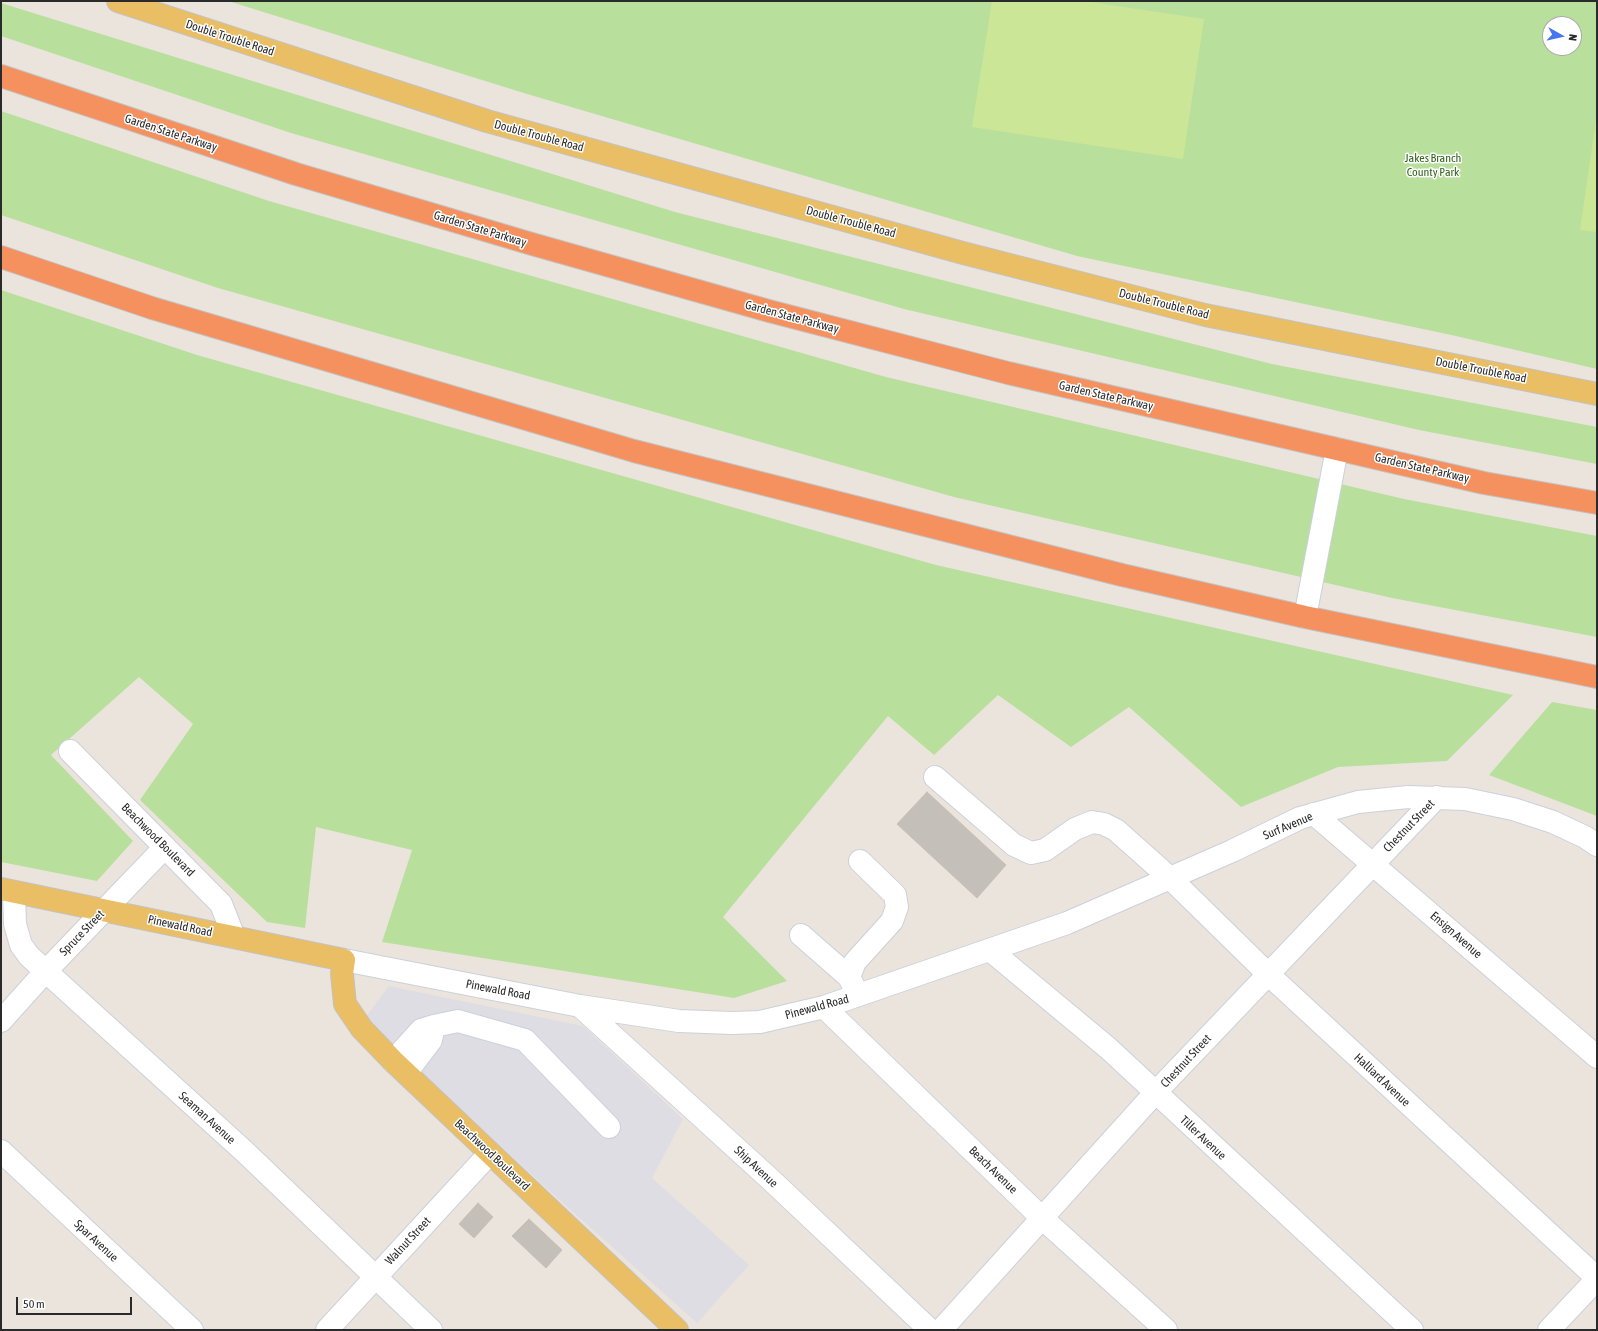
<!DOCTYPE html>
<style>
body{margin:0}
#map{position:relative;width:1598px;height:1331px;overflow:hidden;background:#ebe4dd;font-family:"Asap Condensed",sans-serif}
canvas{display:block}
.frame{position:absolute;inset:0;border:2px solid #2a2a2a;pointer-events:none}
.north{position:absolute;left:1542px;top:16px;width:40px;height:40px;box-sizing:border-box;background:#fff;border:1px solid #aaa;border-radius:50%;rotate:98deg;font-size:11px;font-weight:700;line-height:16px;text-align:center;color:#2a2a2a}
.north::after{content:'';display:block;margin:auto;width:14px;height:18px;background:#4575f0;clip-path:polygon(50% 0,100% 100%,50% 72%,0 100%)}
.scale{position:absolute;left:16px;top:1297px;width:116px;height:18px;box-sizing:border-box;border:2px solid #2a2a2a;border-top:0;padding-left:5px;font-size:12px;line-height:14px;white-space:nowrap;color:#2a2a2a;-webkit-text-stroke:3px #fff;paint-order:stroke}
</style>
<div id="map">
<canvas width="1598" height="1331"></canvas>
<div class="frame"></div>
<div class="north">N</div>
<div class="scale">50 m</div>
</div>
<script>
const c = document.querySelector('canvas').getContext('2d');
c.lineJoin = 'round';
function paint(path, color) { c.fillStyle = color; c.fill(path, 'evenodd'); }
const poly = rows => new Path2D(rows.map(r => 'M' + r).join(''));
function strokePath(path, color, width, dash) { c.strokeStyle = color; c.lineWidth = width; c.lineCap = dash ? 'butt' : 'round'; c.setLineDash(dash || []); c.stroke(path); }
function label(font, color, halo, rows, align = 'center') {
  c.font = font + ' "Asap Condensed",sans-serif'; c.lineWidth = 3; c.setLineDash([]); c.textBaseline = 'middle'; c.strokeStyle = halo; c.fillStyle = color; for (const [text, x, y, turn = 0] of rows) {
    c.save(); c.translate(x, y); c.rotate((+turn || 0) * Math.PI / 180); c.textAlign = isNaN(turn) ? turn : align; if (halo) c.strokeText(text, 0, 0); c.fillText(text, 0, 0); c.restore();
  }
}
const industrial = poly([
 [389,986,583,1026,683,1119,652,1178,749,1265,697,1323,544,1186,364,1019]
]);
const green = poly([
 [228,1,1597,1,1597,369,1456,336,1077,256,527,94],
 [1550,24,1574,24,1574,48,1550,48],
 [1,3,675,212,1272,364,1597,427,1597,464,1419,430,904,309,291,133,1,36],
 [1,111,269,201,886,377,1404,499,1597,536,1597,637,1392,598,954,497,218,288,1,215],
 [1,290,197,355,936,565,1513,695,1447,761,1338,767,1241,807,1129,707,1071,747,998,695,934,755,888,716,723,917,787,981,734,998,382,942,412,850,316,827,305,928,267,922,140,800,193,724,139,677,51,755,133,841,97,881,1,862],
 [1552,702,1597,710,1597,816,1489,775]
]);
const pitch = poly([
 [992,1,1084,1,1204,19,1183,159,972,127],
 [1597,113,1597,232,1580,230]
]);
const building = poly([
 [927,792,1006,865,977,898,897,824,927,792],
 [478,1203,493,1217,474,1238,459,1224,478,1203],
 [529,1219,562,1250,546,1268,512,1236,529,1219]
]);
const minor = poly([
 [1305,617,1337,449],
 [70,751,221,904,234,937],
 [935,777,1014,845,1031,853,1045,850,1075,829,1092,822,1104,824,1116,830,1170,878,1268,974,1597,1278],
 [1314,814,1597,1057],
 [14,892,15,924,21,945,29,956,245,1152,431,1330],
 [801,935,849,977],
 [990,950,1108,1048,1412,1330],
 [344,960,580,1006,679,1021,732,1023,760,1022,824,1007,1067,923,1232,851,1300,818,1358,802,1408,797,1465,799,1513,809,1553,822,1585,837,1597,845],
 [858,995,849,977,855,962,892,921,897,907,895,895,860,861],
 [580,1006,770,1179,930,1330],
 [824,1007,1042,1218,1166,1330],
 [1,1021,45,972,165,847],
 [434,1026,458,1021,525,1040,609,1127],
 [393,1061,421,1030,434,1026,431,1040,406,1073],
 [1,1151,192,1330],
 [327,1330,490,1153],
 [941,1330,1155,1093,1437,797],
 [1549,1330,1597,1279]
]);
const major = poly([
 [118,1,487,121,963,253,1205,315,1597,394],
 [1,889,344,960,342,974,345,1004,362,1029,393,1061,677,1330]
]);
const highway = poly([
 [1,76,296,174,532,244,769,311,1008,373,1484,483,1597,503],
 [1,257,152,308,634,451,1122,575,1305,617,1597,677]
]);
const streetNames = [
 ["Double Trouble Road",230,38,18],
 ["Garden State Parkway",171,133,18],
 ["Double Trouble Road",539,136,15],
 ["Double Trouble Road",851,222,15],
 ["Garden State Parkway",480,229,17],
 ["Double Trouble Road",1164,304,14],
 ["Garden State Parkway",792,317,15],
 ["Double Trouble Road",1481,370,11],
 ["Garden State Parkway",1106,396,13],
 ["Garden State Parkway",1422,468,13],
 ["Surf Avenue",1288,826,-23],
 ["Chestnut Street",1409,826,-46],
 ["Beachwood Boulevard",158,840,45],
 ["Pinewald Road",180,926,12],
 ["Spruce Street",82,933,-46],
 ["Ensign Avenue",1456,935,41],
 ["Pinewald Road",498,990,11],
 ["Pinewald Road",817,1007,-15],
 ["Chestnut Street",1186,1061,-47],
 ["Halliard Avenue",1382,1080,43],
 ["Seaman Avenue",207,1118,42],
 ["Tiller Avenue",1203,1138,43],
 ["Beachwood Boulevard",492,1155,43],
 ["Ship Avenue",756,1167,43],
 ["Beach Avenue",993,1170,44],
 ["Spar Avenue",96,1241,43],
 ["Walnut Street",408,1241,-47]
];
const parkNames = [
 ["Jakes Branch",1433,158],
 ["County Park",1433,172]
];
paint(industrial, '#dedde4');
paint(green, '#b9df9c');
paint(pitch, '#cce698');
paint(building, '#c4bfb8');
strokePath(building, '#c7bfb7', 1);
strokePath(minor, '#cbd0db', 24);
strokePath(major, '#c3c3c3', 24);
strokePath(highway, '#c3c3c3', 24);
strokePath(minor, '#fff', 22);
strokePath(major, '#e9be64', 22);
strokePath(highway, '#f5915e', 22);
label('12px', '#2a2a2a', '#fff', streetNames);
label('12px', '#33631e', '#fff', parkNames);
</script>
